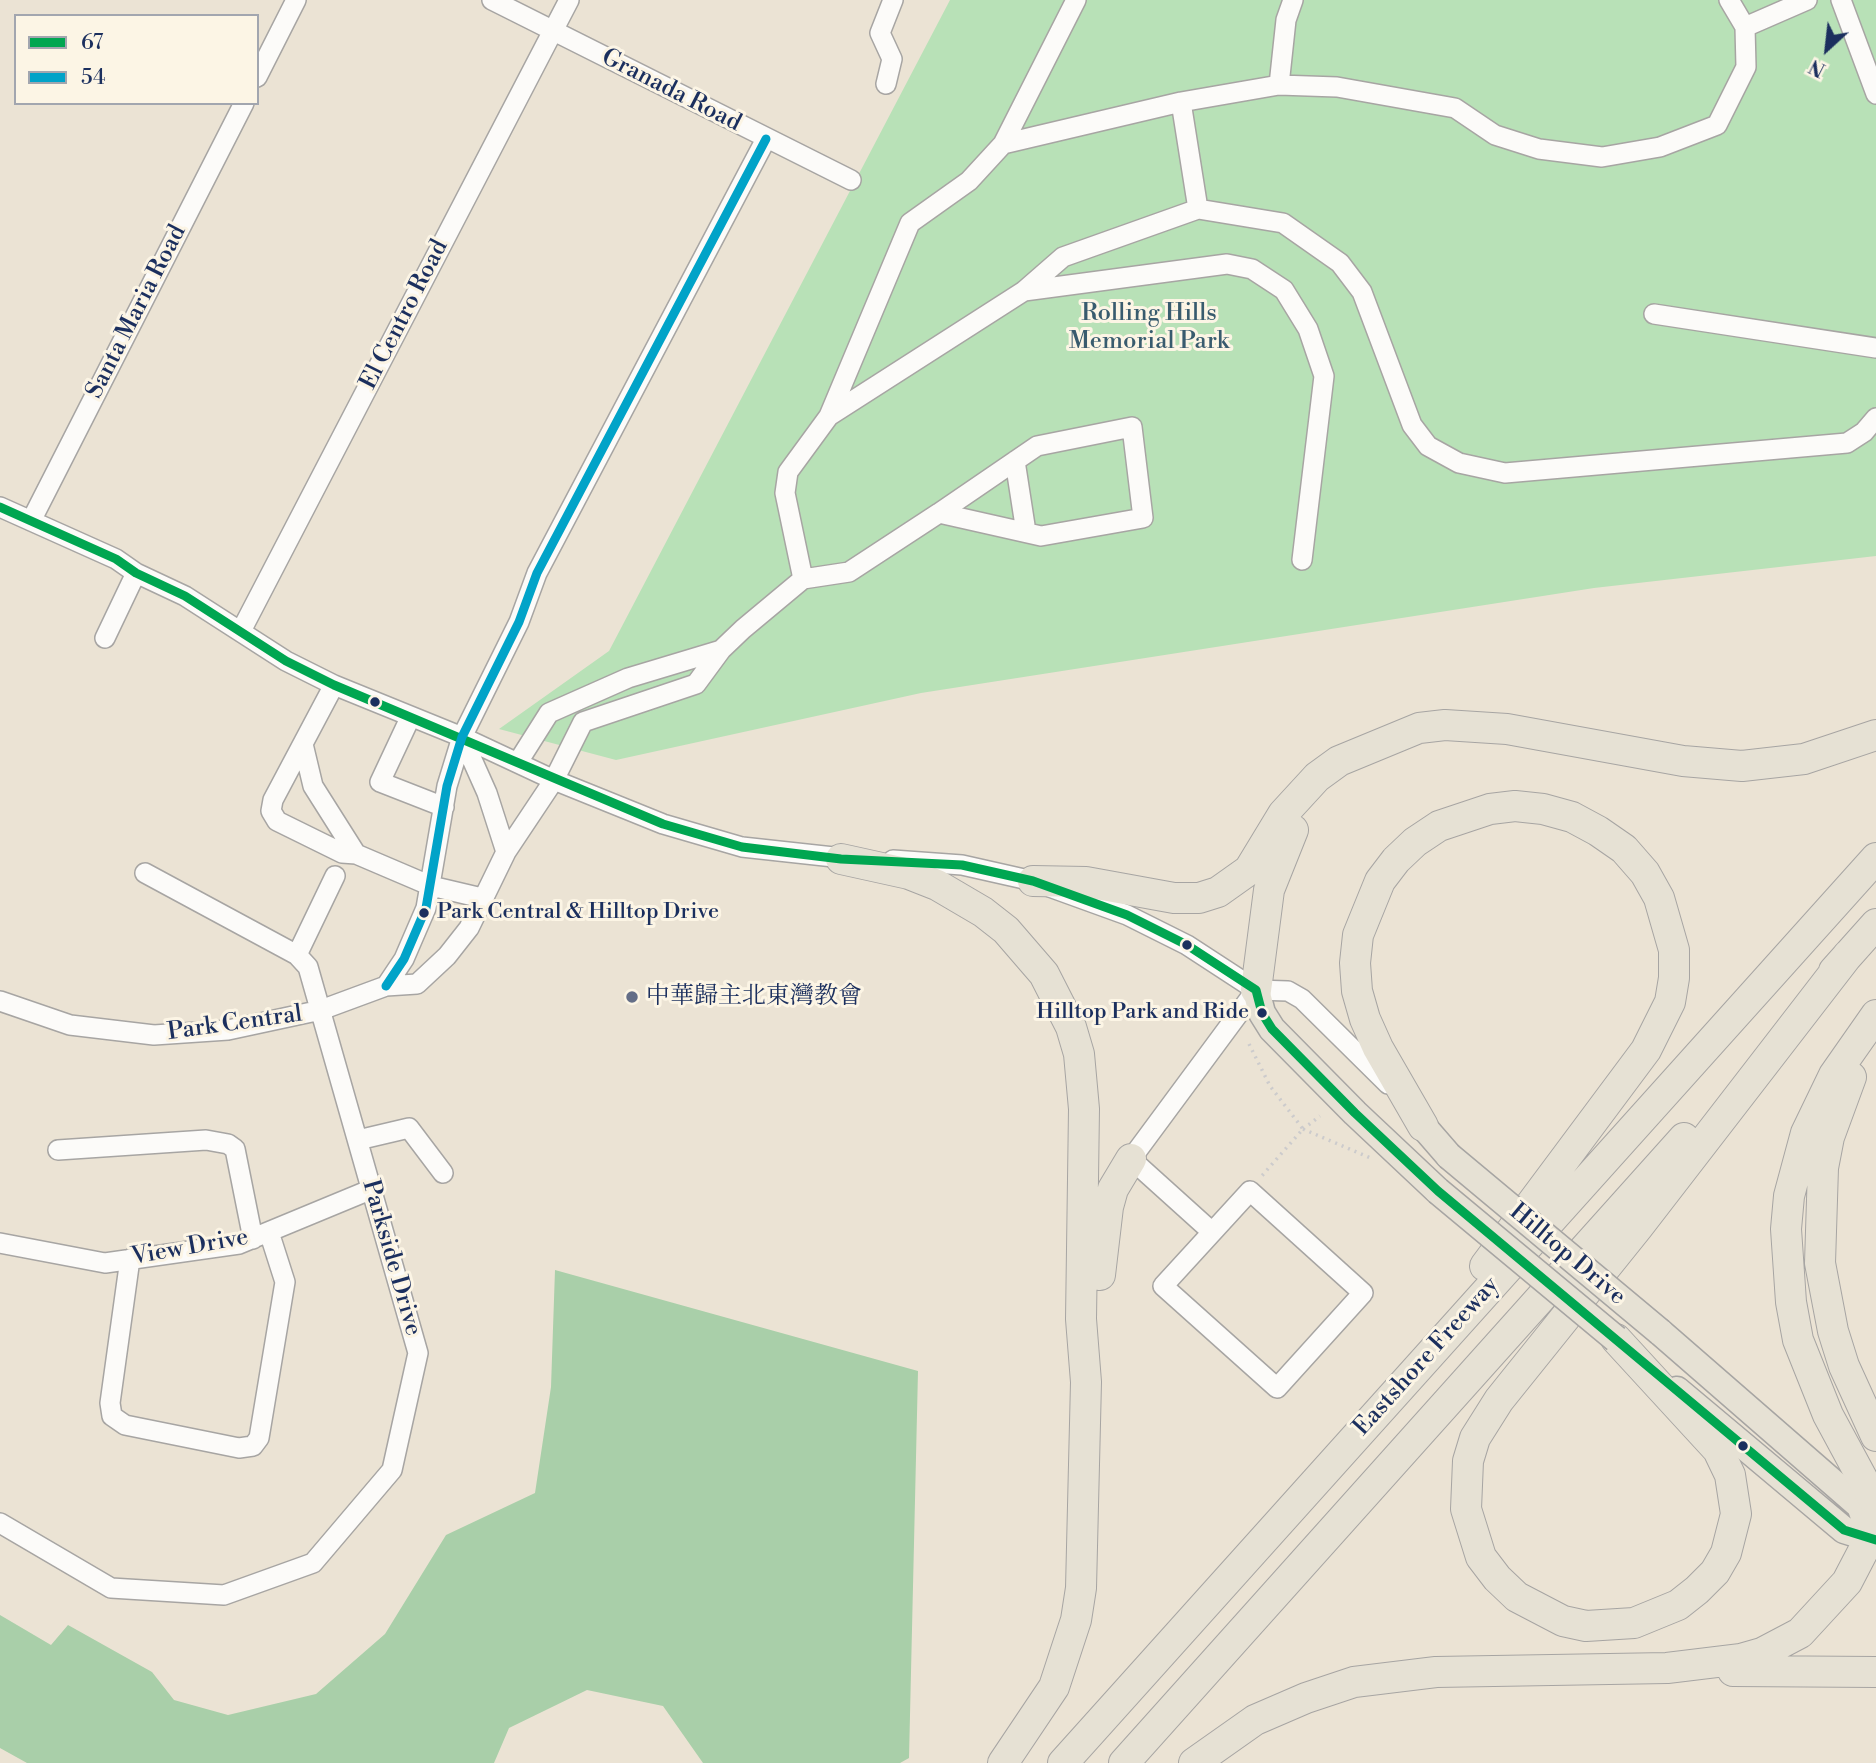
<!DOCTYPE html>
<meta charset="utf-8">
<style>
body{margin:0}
#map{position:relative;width:1876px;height:1763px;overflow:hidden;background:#ebe3d4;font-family:"Libre Bodoni",serif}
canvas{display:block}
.legend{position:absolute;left:14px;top:14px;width:245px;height:91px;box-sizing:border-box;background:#fcf5e5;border:2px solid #a2a6af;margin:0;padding:9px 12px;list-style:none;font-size:21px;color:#1b2f5e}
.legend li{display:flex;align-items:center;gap:14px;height:35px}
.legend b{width:35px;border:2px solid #a2a6af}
.north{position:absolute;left:1792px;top:14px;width:70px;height:70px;-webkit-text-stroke:5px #fcf5e5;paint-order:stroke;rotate:207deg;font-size:19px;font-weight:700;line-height:28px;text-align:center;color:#1b2f5e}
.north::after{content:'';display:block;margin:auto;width:24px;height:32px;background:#1b2f5e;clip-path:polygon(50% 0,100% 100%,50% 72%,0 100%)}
</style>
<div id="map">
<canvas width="1876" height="1763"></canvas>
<ul class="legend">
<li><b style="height:9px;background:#00a651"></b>67</li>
<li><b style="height:9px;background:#01a3c8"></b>54</li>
</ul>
<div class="north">N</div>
</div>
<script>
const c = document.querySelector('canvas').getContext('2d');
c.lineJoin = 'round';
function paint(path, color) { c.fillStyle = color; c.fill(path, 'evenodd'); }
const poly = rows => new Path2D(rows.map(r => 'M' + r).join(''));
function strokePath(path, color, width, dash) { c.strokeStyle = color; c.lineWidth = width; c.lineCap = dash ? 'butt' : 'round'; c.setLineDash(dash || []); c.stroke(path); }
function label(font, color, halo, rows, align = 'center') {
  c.font = font + ' "Libre Bodoni","Noto Serif SC",serif'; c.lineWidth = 6; c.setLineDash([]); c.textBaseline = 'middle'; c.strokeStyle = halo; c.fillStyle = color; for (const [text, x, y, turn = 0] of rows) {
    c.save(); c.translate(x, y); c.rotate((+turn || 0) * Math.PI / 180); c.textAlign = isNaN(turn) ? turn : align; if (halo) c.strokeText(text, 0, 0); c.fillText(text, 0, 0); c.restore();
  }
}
const green = poly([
 [950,0,1876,0,1876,556,1594,588,921,693,616,760,499,729,609,651]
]);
const forest = poly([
 [555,1270,918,1371,909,1758,900,1763,703,1763,663,1706,587,1690,509,1728,494,1763,27,1763,0,1748,0,1615,51,1645,68,1625,152,1672,174,1700,228,1715,316,1694,385,1634,446,1535,535,1493,551,1387]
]);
const path = poly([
 [1249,1044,1270,1086,1303,1129,1260,1178],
 [1303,1129,1373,1159],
 [1303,1129,1320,1116]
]);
const minor = poly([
 [492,0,851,180],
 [1076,0,1003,144,1181,102],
 [1729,0,1745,27],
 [1807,0,1745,27,1746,67,1717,125,1660,147,1602,157,1539,149,1495,135,1455,108,1337,87,1279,85,1181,102,1198,209,1283,223,1340,263,1362,292,1412,425,1428,446,1459,463,1505,473,1847,443,1864,432,1876,418],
 [1841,0,1876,94],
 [257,77,296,0],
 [886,84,892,59,880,33,893,0],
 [1279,85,1286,20,1293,0],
 [1024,291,1227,264,1252,269,1284,290,1308,329,1324,376,1302,560],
 [1654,314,1876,348],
 [829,416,1024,291,1063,257,1198,209],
 [1015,461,1026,532],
 [0,507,116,559,136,573,185,596,286,661,334,685,462,737,554,780,663,824,742,847,852,859],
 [939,513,1037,446,1132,427,1143,518,1041,536,939,513,849,572,803,579,785,493,788,472,829,416,910,223,969,181,1003,144],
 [31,521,244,103],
 [241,631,569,0],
 [105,638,136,573],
 [334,685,273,800,271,811,277,821,342,853,356,854],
 [410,718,380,782,444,807],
 [462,737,487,793,506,852],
 [303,744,313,786,356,854,431,886,482,898],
 [518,762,549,713,628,678,721,650],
 [893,860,962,865,1033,881,1127,915,1187,945,1256,990,1288,991,1302,999,1388,1084],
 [297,955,335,876],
 [386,986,404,959,426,908,447,786,462,737,519,622,537,573,766,139],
 [0,1001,70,1025,154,1035,228,1030,321,1010,386,986,417,984,447,956,469,928,506,852,554,780,583,722,696,684,721,650,743,629,803,579],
 [358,1140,409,1128,443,1173],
 [58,1150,206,1140,228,1144,235,1149,253,1239],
 [1250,1191,1363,1293,1277,1388,1163,1286,1250,1191],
 [1212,1232,1131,1159,1256,990],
 [0,1243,105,1263,239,1244,372,1189],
 [130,1259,110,1403,112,1416,125,1425,239,1448,253,1446,259,1438,285,1282,269,1232],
 [0,1523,111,1588,224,1595,313,1563,392,1470,418,1353,308,967,297,955,145,873]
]);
const major = poly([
 [1256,990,1262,1013,1272,1029,1355,1113,1438,1191],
 [1423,1126,1449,1156],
 [1660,1332,1860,1506,1871,1536],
 [1677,1390,1844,1530,1876,1540]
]);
const highway = poly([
 [841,859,909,874,937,885,983,912,1006,930,1044,974,1071,1027,1079,1054,1084,1109,1081,1319,1086,1382,1081,1588,1076,1620,1054,1687,1003,1763],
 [1033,881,1086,882,1174,898,1199,898,1218,892,1249,870,1283,814,1317,777,1339,761,1419,728,1445,725,1507,729,1683,761,1742,766,1804,759,1876,735],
 [1834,971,1876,924],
 [1256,990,1269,890,1293,830],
 [1876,1015,1834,1075,1806,1133,1789,1196,1786,1229,1791,1302,1798,1340,1828,1415,1876,1504],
 [1851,1077,1829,1137,1823,1168,1820,1263,1833,1331,1844,1366,1876,1436],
 [1423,1126,1378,1048,1365,1019,1357,991,1355,963,1358,935,1380,881,1396,860,1415,842,1439,826,1490,809,1515,806,1543,809,1572,817,1598,831,1624,849,1645,873,1659,898,1674,950,1674,978,1670,1002,1646,1050,1485,1266],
 [1100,1275,1108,1207,1113,1189,1131,1159],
 [1616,1339,1718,1450,1730,1475,1736,1514,1726,1553,1715,1572,1697,1590,1678,1605,1634,1623,1586,1626,1563,1621,1517,1597,1497,1578,1481,1557,1466,1509,1468,1461,1475,1438,1499,1400,1638,1227,1848,955],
 [1733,1671,1876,1672],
 [1063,1763,1876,858],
 [1124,1763,1684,1138],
 [1194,1763,1255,1720,1306,1698,1354,1682,1436,1672,1667,1668,1741,1659,1762,1653,1800,1633,1847,1582,1871,1536,1876,1517]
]);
const majorBridge = poly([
 [1449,1156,1660,1332],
 [1438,1191,1616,1339]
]);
const bus1 = poly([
 [0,507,116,559,136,573,185,596,286,661,334,685,663,824,742,847,841,859,962,865,1033,881,1127,915,1187,945,1256,990,1262,1013,1272,1029,1355,1113,1438,1191,1844,1530,1876,1540]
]);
const bus2 = poly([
 [386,986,404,959,426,908,447,786,462,737,519,622,537,573,766,139]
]);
const markers = [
 [375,702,6,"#1b2f5e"],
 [424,913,6,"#1b2f5e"],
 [1187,945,6,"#1b2f5e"],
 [632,997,7,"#646e87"],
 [1262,1013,6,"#1b2f5e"],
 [1743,1446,6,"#1b2f5e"]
];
const busNames = [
 ["Park Central & Hilltop Drive",437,913],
 ["Hilltop Park and Ride",1249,1013,"right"]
];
const streetNames = [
 ["Granada Road",671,91,27],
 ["Santa Maria Road",137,312,-63],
 ["El Centro Road",405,315,-63],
 ["Park Central",235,1024,-8],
 ["View Drive",190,1248,-10],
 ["Hilltop Drive",1567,1255,40],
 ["Parkside Drive",391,1258,74],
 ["Eastshore Freeway",1427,1357,-48]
];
const parkNames = [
 ["Rolling Hills",1149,314],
 ["Memorial Park",1149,342]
];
const poiNames = [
 ["中華歸主北東灣教會",646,997]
];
paint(green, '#b8e1b7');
paint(forest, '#a9cfa9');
strokePath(minor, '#a7a5a3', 22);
strokePath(major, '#a7a5a3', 29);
strokePath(highway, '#a7a5a3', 32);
strokePath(path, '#cccbcc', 3.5, [2, 5]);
strokePath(minor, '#fcfbf9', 19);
strokePath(major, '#e6e1d4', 26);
strokePath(highway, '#e6e1d4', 30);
strokePath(majorBridge, '#a7a5a3', 29, []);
strokePath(majorBridge, '#e6e1d4', 26);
strokePath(bus1, '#00a651', 9);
strokePath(bus2, '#01a3c8', 9);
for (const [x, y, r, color] of markers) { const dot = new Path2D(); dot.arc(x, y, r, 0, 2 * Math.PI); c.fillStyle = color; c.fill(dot); strokePath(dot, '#fcf5e5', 2.5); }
label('22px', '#1b2f5e', '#fcf5e5', busNames, 'left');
label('24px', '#1b2f5e', '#fcf5e5', streetNames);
label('24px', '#385b6e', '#fcf5e5', parkNames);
label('24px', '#1b2f5e', '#fcf5e5', poiNames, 'left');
</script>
